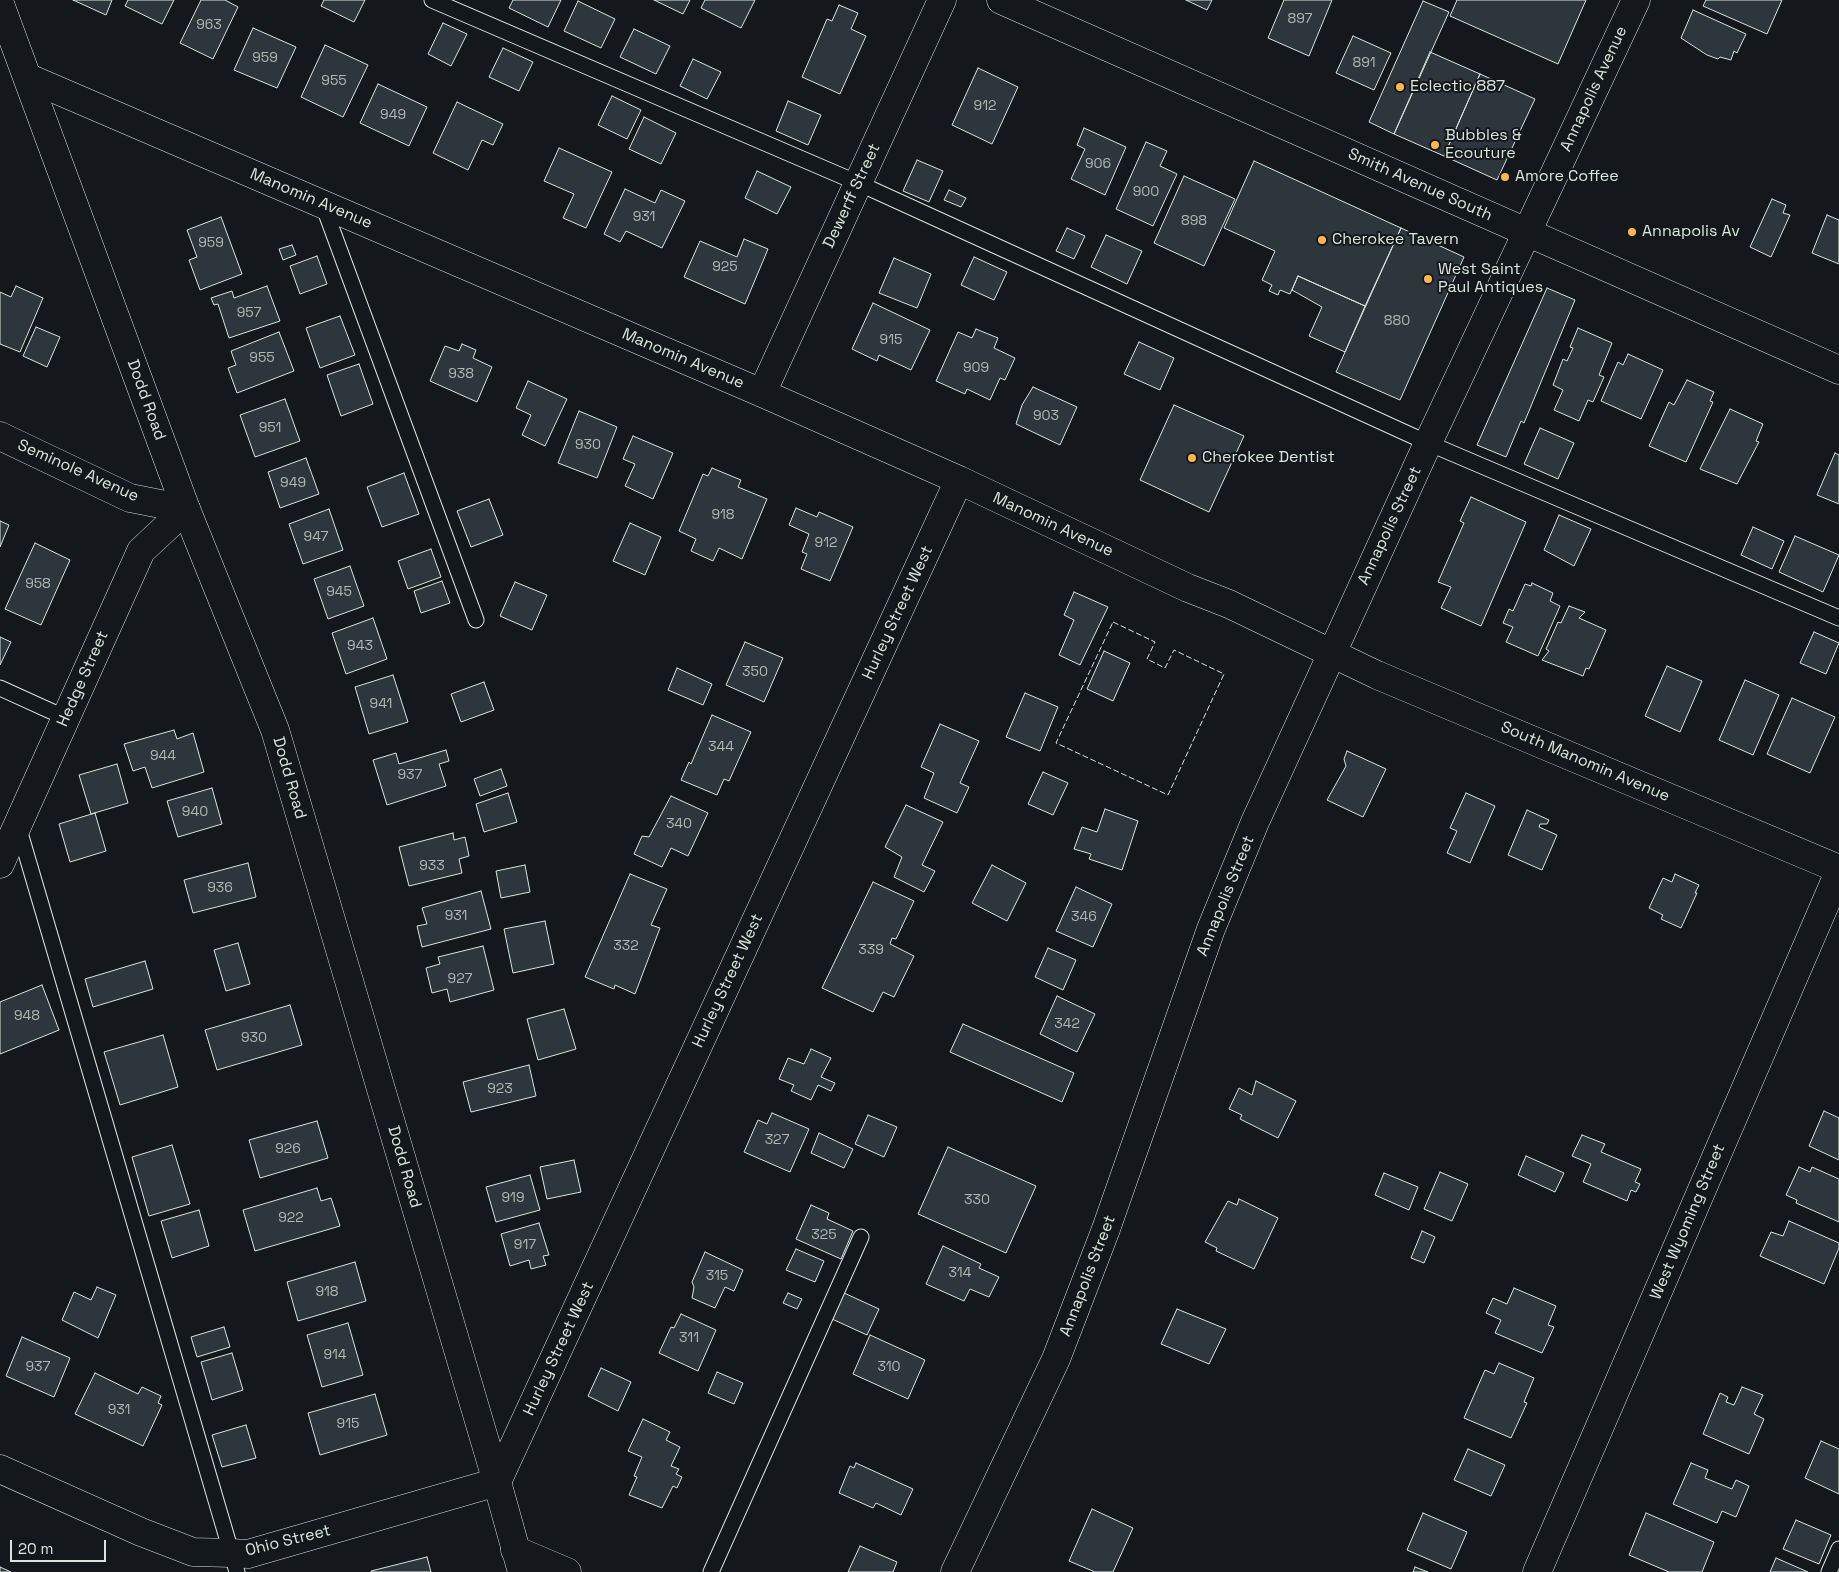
<!DOCTYPE html>
<style>
body{margin:0}
#map{position:relative;width:1839px;height:1572px;overflow:hidden;background:#14181c;font-family:"Space Grotesk",sans-serif}
canvas{display:block}
.scale{position:absolute;left:10px;top:1540px;width:96px;height:22px;box-sizing:border-box;border:2px solid #d8e6dc;border-top:0;padding-left:6px;font-size:15px;line-height:18px;white-space:nowrap;color:#d8e6dc;-webkit-text-stroke:4px #14181c;paint-order:stroke}
</style>
<div id="map">
<canvas width="1839" height="1572"></canvas>
<div class="scale">20 m</div>
</div>
<script>
const c = document.querySelector('canvas').getContext('2d');
c.lineJoin = 'round';
function paint(path, color) { c.fillStyle = color; c.fill(path, 'evenodd'); }
const poly = rows => new Path2D(rows.map(r => 'M' + r).join(''));
function strokePath(path, color, width, dash) { c.strokeStyle = color; c.lineWidth = width; c.lineCap = dash ? 'butt' : 'round'; c.setLineDash(dash || []); c.stroke(path); }
function label(font, color, halo, rows, align = 'center') {
  c.font = font + ' "Space Grotesk",sans-serif'; c.lineWidth = 4; c.setLineDash([]); c.textBaseline = 'middle'; c.strokeStyle = halo; c.fillStyle = color; for (const [text, x, y, turn = 0] of rows) {
    c.save(); c.translate(x, y); c.rotate((+turn || 0) * Math.PI / 180); c.textAlign = isNaN(turn) ? turn : align; if (halo) c.strokeText(text, 0, 0); c.fillText(text, 0, 0); c.restore();
  }
}
const building = poly([
 [73,0,112,0,106,15,73,0],
 [128,0,174,0,162,24,125,6,128,0],
 [201,0,225,0,238,7,213,59,180,43,201,0],
 [324,0,365,0,354,22,321,6,324,0],
 [513,0,561,0,548,27,509,8,513,0],
 [654,0,690,0,683,14,654,0],
 [705,0,755,0,741,28,701,8,705,0],
 [1186,0,1212,0,1207,10,1186,0],
 [1284,0,1332,0,1309,56,1268,38,1284,0],
 [1457,0,1586,0,1558,64,1450,16,1457,0],
 [1706,0,1782,0,1767,34,1703,6,1706,0],
 [578,1,615,19,601,48,564,31,578,1],
 [1423,1,1449,12,1394,134,1369,122,1423,1],
 [839,5,858,13,851,29,866,36,840,94,802,77,827,19,832,21,839,5],
 [1693,10,1746,34,1737,53,1734,51,1731,60,1720,57,1718,59,1707,55,1681,38,1693,10],
 [443,23,467,34,451,66,428,54,443,23],
 [253,28,296,47,277,88,234,70,253,28],
 [634,29,670,46,656,74,620,57,634,29],
 [1353,36,1391,53,1374,90,1336,73,1353,36],
 [325,45,368,65,343,117,301,97,325,45],
 [503,48,533,62,519,91,489,77,503,48],
 [1430,52,1480,74,1444,156,1394,134,1430,52],
 [693,59,721,72,707,99,680,86,693,59],
 [978,68,1018,87,992,144,952,125,978,68],
 [1480,74,1535,99,1497,180,1444,156,1480,74],
 [378,84,427,107,409,146,360,123,378,84],
 [612,96,641,110,627,139,598,125,612,96],
 [788,101,821,115,808,145,776,131,788,101],
 [457,102,503,124,493,145,482,140,468,170,433,153,457,102],
 [644,117,676,133,661,164,629,149,644,117],
 [1084,128,1126,147,1105,195,1071,179,1085,149,1077,145,1084,128],
 [1146,142,1167,151,1160,166,1177,174,1153,226,1116,209,1146,142],
 [559,148,612,172,586,228,563,218,574,194,544,181,559,148],
 [917,160,943,171,929,202,903,191,917,160],
 [1254,161,1401,228,1365,306,1298,276,1290,294,1280,290,1278,295,1269,291,1272,285,1262,280,1275,251,1224,228,1254,161],
 [757,171,791,187,777,214,745,198,757,171],
 [1184,176,1235,199,1204,266,1154,243,1184,176],
 [625,189,655,203,661,190,685,201,662,248,626,231,620,242,604,234,625,189],
 [949,190,966,198,961,207,944,200,949,190],
 [1772,199,1786,205,1783,213,1790,215,1771,257,1750,247,1772,199],
 [1827,215,1839,220,1839,264,1812,253,1827,215],
 [221,217,242,274,200,290,189,260,197,257,187,230,221,217],
 [1067,228,1085,236,1074,259,1056,251,1067,228],
 [1401,228,1464,257,1400,400,1336,372,1401,228],
 [1106,235,1142,251,1127,284,1091,267,1106,235],
 [744,239,768,249,745,304,684,277,700,241,737,257,744,239],
 [292,245,296,255,283,260,279,249,292,245],
 [317,256,327,284,300,294,290,266,317,256],
 [974,257,1007,272,994,300,961,285,974,257],
 [894,258,931,274,917,308,879,293,894,258],
 [1298,276,1365,306,1345,352,1309,336,1322,307,1292,290,1298,276],
 [16,286,43,298,20,352,0,344,0,292,11,297,16,286],
 [267,286,280,321,229,338,218,304,214,305,211,298,232,291,234,298,267,286],
 [1547,288,1575,300,1524,423,1521,421,1506,457,1477,445,1547,288],
 [873,303,930,330,911,370,879,355,877,361,852,349,873,303],
 [340,316,355,355,320,368,306,328,340,316],
 [36,327,60,337,47,367,23,356,36,327],
 [1578,328,1612,343,1599,375,1604,377,1593,402,1588,400,1579,421,1554,410,1563,390,1553,385,1563,359,1567,361,1573,348,1570,347,1578,328],
 [976,329,998,338,994,348,1015,358,1005,380,1000,378,990,400,967,389,965,394,936,381,958,332,972,338,976,329],
 [279,332,294,371,237,393,228,368,236,365,231,351,279,332],
 [1139,342,1174,358,1160,390,1124,374,1139,342],
 [462,344,476,350,473,358,492,367,477,402,430,381,445,346,459,351,462,344],
 [1628,354,1663,370,1641,419,1601,401,1618,362,1623,365,1628,354],
 [359,364,373,404,341,416,327,375,359,364],
 [1687,380,1714,392,1710,401,1713,402,1686,462,1649,446,1669,402,1674,405,1687,380],
 [528,381,567,399,545,446,522,435,531,415,516,408,528,381],
 [1033,387,1077,407,1060,445,1016,424,1022,405,1033,387],
 [285,399,300,441,255,457,240,415,285,399],
 [1174,405,1244,436,1209,512,1140,480,1174,405],
 [1730,409,1763,424,1756,441,1759,442,1737,484,1700,469,1730,409],
 [579,411,617,427,597,478,558,463,579,411],
 [1540,428,1574,443,1558,479,1524,464,1540,428],
 [633,436,673,453,653,499,625,486,635,464,623,459,633,436],
 [1835,453,1839,455,1839,504,1817,495,1835,453],
 [306,458,319,494,280,508,268,472,306,458],
 [712,468,741,480,738,487,767,499,742,559,719,548,713,561,691,551,696,539,679,531,703,474,708,476,712,468],
 [404,473,419,514,382,527,367,487,404,473],
 [1471,497,1526,522,1481,626,1441,608,1451,587,1438,582,1464,523,1460,521,1471,497],
 [489,499,503,535,471,547,457,511,489,499],
 [796,508,817,517,819,512,853,527,830,581,801,569,807,554,802,552,809,534,789,525,796,508],
 [329,509,343,550,303,564,289,524,329,509],
 [1559,515,1591,529,1574,566,1544,550,1559,515],
 [0,521,9,525,0,547,0,521],
 [630,523,661,537,645,575,613,561,630,523],
 [1753,527,1784,541,1772,569,1741,555,1753,527],
 [1795,536,1839,555,1823,592,1779,572,1795,536],
 [35,543,70,560,41,625,5,609,35,543],
 [431,549,441,577,408,589,398,561,431,549],
 [350,566,364,606,328,619,314,579,350,566],
 [442,581,450,603,421,613,414,591,442,581],
 [515,582,547,595,532,630,500,616,515,582],
 [1532,583,1553,593,1550,601,1560,606,1538,656,1506,642,1513,627,1503,623,1509,609,1513,611,1525,584,1531,586,1532,583],
 [1074,592,1108,607,1080,665,1059,655,1074,620,1064,615,1074,592],
 [1569,606,1585,612,1579,618,1606,630,1589,669,1586,668,1583,676,1542,660,1549,651,1546,649,1558,622,1561,623,1569,606],
 [373,618,387,659,346,674,332,633,373,618],
 [1814,632,1839,643,1826,674,1800,663,1814,632],
 [0,637,11,642,0,665,0,637],
 [745,642,783,658,764,702,726,685,745,642],
 [1104,651,1130,663,1113,701,1087,689,1104,651],
 [1667,666,1702,681,1680,732,1645,716,1667,666],
 [677,668,712,684,703,705,668,690,677,668],
 [393,675,408,722,369,734,355,687,393,675],
 [1745,680,1779,695,1753,755,1719,740,1745,680],
 [484,682,494,710,461,722,451,694,484,682],
 [1025,693,1058,707,1040,751,1006,737,1025,693],
 [1792,698,1835,717,1810,773,1767,754,1792,698],
 [712,715,751,732,729,781,724,779,717,795,681,780,689,762,691,764,712,715],
 [940,724,979,741,960,783,969,787,957,813,924,798,934,773,921,767,940,724],
 [174,730,177,739,193,733,204,772,152,788,145,767,133,771,124,744,174,730],
 [446,750,449,761,439,764,446,786,387,805,373,760,396,753,399,764,446,750],
 [1347,751,1386,769,1363,817,1327,800,1346,766,1344,759,1347,751],
 [117,764,128,803,91,814,79,775,117,764],
 [501,769,507,786,480,796,474,779,501,769],
 [1043,772,1068,783,1053,815,1028,804,1043,772],
 [212,788,222,824,178,837,167,801,212,788],
 [508,793,517,822,484,832,476,804,508,793],
 [1466,793,1495,806,1470,863,1447,853,1457,831,1450,828,1466,793],
 [671,796,708,813,688,856,671,848,662,867,634,854,642,836,649,837,671,796],
 [906,805,943,822,922,865,935,871,924,892,894,877,902,857,885,847,906,805],
 [1105,809,1138,821,1122,870,1089,859,1091,854,1074,849,1082,827,1097,832,1105,809],
 [1527,810,1549,820,1547,824,1540,824,1539,827,1557,835,1542,870,1508,855,1527,810],
 [95,813,106,851,70,862,59,824,95,813],
 [453,833,454,840,465,837,469,856,459,859,462,873,409,886,399,847,453,833],
 [248,863,256,897,193,913,184,880,248,863],
 [525,865,530,892,501,898,496,871,525,865],
 [992,865,1026,883,1007,921,972,903,992,865],
 [630,874,667,889,651,925,660,928,635,994,615,985,614,989,585,977,630,874],
 [1675,874,1699,885,1695,893,1697,893,1681,928,1661,919,1663,915,1649,908,1663,878,1672,882,1675,874],
 [873,882,914,901,896,939,892,938,890,944,914,956,894,997,883,992,873,1012,822,988,873,882],
 [1076,887,1112,904,1093,947,1056,931,1076,887],
 [481,891,491,929,422,947,417,926,427,924,422,908,481,891],
 [545,921,554,964,513,973,504,929,545,921],
 [238,943,250,984,226,991,214,950,238,943],
 [483,946,494,990,450,1002,447,989,432,993,426,968,440,964,438,957,483,946],
 [1048,948,1076,960,1063,990,1035,977,1048,948],
 [145,961,153,989,93,1007,85,979,145,961],
 [42,985,59,1030,0,1054,0,1002,42,985],
 [1057,996,1095,1014,1077,1052,1040,1034,1057,996],
 [290,1005,302,1045,217,1070,205,1030,290,1005],
 [564,1009,576,1049,538,1060,527,1019,564,1009],
 [963,1024,1074,1073,1062,1102,950,1052,963,1024],
 [163,1035,178,1087,120,1105,104,1052,163,1035],
 [811,1049,831,1058,821,1077,835,1083,831,1091,818,1085,811,1100,791,1091,794,1085,779,1079,788,1058,804,1064,811,1049],
 [529,1065,536,1096,471,1112,463,1082,529,1065],
 [1256,1081,1296,1101,1278,1138,1240,1119,1242,1115,1229,1109,1239,1088,1252,1095,1256,1081],
 [1824,1111,1839,1118,1839,1160,1809,1146,1824,1111],
 [772,1113,809,1129,790,1172,744,1152,758,1120,767,1124,772,1113],
 [868,1115,897,1127,884,1157,855,1144,868,1115],
 [317,1121,328,1158,260,1178,249,1140,317,1121],
 [819,1133,853,1149,844,1168,811,1153,819,1133],
 [1582,1135,1605,1144,1601,1152,1641,1169,1635,1182,1640,1184,1636,1192,1631,1190,1627,1201,1583,1182,1591,1164,1572,1156,1582,1135],
 [172,1145,190,1204,149,1216,132,1157,172,1145],
 [948,1147,1036,1186,1006,1253,918,1214,948,1147],
 [1526,1156,1564,1173,1555,1192,1518,1175,1526,1156],
 [574,1160,581,1192,547,1199,540,1167,574,1160],
 [1799,1167,1810,1172,1812,1167,1839,1179,1839,1222,1796,1203,1797,1200,1786,1195,1799,1167],
 [1440,1172,1468,1184,1452,1221,1424,1209,1440,1172],
 [1384,1173,1418,1187,1409,1210,1375,1195,1384,1173],
 [530,1175,540,1210,496,1222,486,1187,530,1175],
 [317,1188,321,1201,331,1198,340,1226,255,1251,243,1210,317,1188],
 [1239,1199,1278,1218,1254,1269,1216,1251,1217,1248,1205,1242,1228,1201,1237,1205,1239,1199],
 [811,1205,829,1213,827,1219,853,1231,841,1259,796,1239,811,1205],
 [199,1210,209,1246,172,1258,161,1221,199,1210],
 [1789,1221,1839,1243,1839,1248,1824,1284,1760,1256,1771,1232,1783,1236,1789,1221],
 [539,1223,549,1255,543,1256,546,1265,531,1269,529,1260,510,1266,501,1234,539,1223],
 [1422,1231,1435,1237,1424,1263,1411,1258,1422,1231],
 [943,1246,981,1264,979,1268,999,1277,989,1297,970,1289,964,1301,926,1284,943,1246],
 [796,1249,824,1261,815,1282,786,1270,796,1249],
 [705,1252,743,1270,734,1291,725,1287,715,1308,692,1298,694,1287,692,1282,705,1252],
 [355,1262,366,1301,298,1321,287,1282,355,1262],
 [97,1287,116,1295,98,1338,62,1320,74,1292,91,1300,97,1287],
 [1514,1288,1556,1306,1548,1325,1554,1327,1542,1353,1495,1333,1501,1320,1486,1313,1493,1298,1507,1304,1514,1288],
 [788,1293,802,1299,797,1309,783,1303,788,1293],
 [844,1293,879,1309,867,1335,832,1319,844,1293],
 [1177,1309,1226,1329,1209,1364,1161,1344,1177,1309],
 [681,1314,716,1330,698,1371,659,1353,671,1327,674,1328,681,1314],
 [348,1323,363,1375,322,1387,307,1335,348,1323],
 [224,1327,230,1347,197,1357,191,1337,224,1327],
 [870,1335,925,1360,908,1399,853,1374,870,1335],
 [22,1337,70,1358,54,1397,6,1376,22,1337],
 [232,1353,243,1390,212,1400,201,1362,232,1353],
 [1499,1363,1534,1378,1524,1402,1527,1403,1511,1438,1464,1418,1485,1370,1494,1374,1499,1363],
 [601,1368,631,1382,618,1411,588,1396,601,1368],
 [717,1372,743,1383,734,1404,708,1393,717,1372],
 [95,1373,138,1394,142,1387,161,1396,158,1403,162,1405,143,1446,75,1414,95,1373],
 [1742,1387,1763,1395,1754,1414,1764,1419,1749,1454,1703,1434,1720,1393,1728,1397,1726,1402,1734,1405,1742,1387],
 [375,1394,387,1435,320,1455,308,1413,375,1394],
 [643,1419,670,1432,666,1440,680,1447,671,1466,679,1469,676,1474,682,1477,677,1488,673,1486,662,1508,629,1495,637,1477,634,1476,642,1457,628,1451,643,1419],
 [246,1425,256,1458,222,1467,212,1435,246,1425],
 [1821,1441,1839,1449,1839,1494,1805,1478,1821,1441],
 [1468,1449,1505,1465,1491,1496,1454,1480,1468,1449],
 [856,1463,913,1489,901,1515,876,1503,873,1508,839,1493,850,1466,854,1468,856,1463],
 [1691,1463,1708,1470,1705,1478,1732,1489,1736,1480,1749,1486,1736,1517,1722,1511,1717,1523,1673,1504,1691,1463],
 [1092,1509,1133,1528,1113,1572,1095,1572,1069,1561,1092,1509],
 [1423,1513,1467,1532,1451,1569,1407,1550,1423,1513],
 [1646,1513,1714,1542,1702,1572,1669,1572,1629,1555,1646,1513],
 [1796,1520,1831,1535,1819,1564,1783,1549,1796,1520],
 [860,1546,897,1562,893,1572,848,1572,860,1546],
 [427,1557,431,1572,371,1572,371,1571,427,1557],
 [1776,1558,1808,1572,1770,1572,1776,1558],
 [0,1567,11,1572,0,1572,0,1567],
 [1415,1567,1428,1572,1413,1572,1415,1567]
]);
const service = poly([
 [432,0,858,183,1428,443,1839,618],
 [323,205,476,620],
 [0,688,66,718],
 [18,826,237,1572],
 [711,1572,861,1237],
 [1829,1572,1839,1549]
]);
const minor = poly([
 [29,78,762,393,959,480,1188,588,1229,604,1377,675,1839,869],
 [762,393,942,0],
 [0,436,130,498,186,509],
 [0,864,141,551,186,509],
 [0,1469,141,1532,193,1552,231,1553,248,1554,497,1482,959,480],
 [515,1550,567,1572],
 [1537,1572,1839,872]
]);
const tertiary = poly([
 [0,4,186,509,275,730,497,1482,522,1572],
 [955,1572,1056,1359,1106,1229,1211,929,1255,822,1428,443,1636,0]
]);
const secondary = poly([
 [1001,0,1839,370]
]);
const fence = poly([
 [1113,622,1155,642,1147,659,1165,668,1174,650,1224,674,1168,795,1056,743,1113,622]
]);
const markers = [
 [1400,87,5,"#ffb74d"],
 [1435,145,5,"#ffb74d"],
 [1505,177,5,"#ffb74d"],
 [1632,232,5,"#ffb74d"],
 [1322,240,5,"#ffb74d"],
 [1428,279,5,"#ffb74d"],
 [1192,458,5,"#ffb74d"]
];
const numberNames = [
 ["897",1300,19],
 ["963",209,25],
 ["959",265,58],
 ["891",1364,63],
 ["955",334,81],
 ["912",985,106],
 ["949",393,115],
 ["906",1098,164],
 ["900",1146,192],
 ["931",644,217],
 ["898",1194,221],
 ["959",211,243],
 ["925",725,267],
 ["957",249,313],
 ["880",1397,321],
 ["915",891,340],
 ["955",262,358],
 ["909",976,368],
 ["938",461,374],
 ["903",1046,416],
 ["951",270,428],
 ["930",588,445],
 ["949",293,483],
 ["918",723,515],
 ["947",316,537],
 ["912",826,543],
 ["958",38,584],
 ["945",339,592],
 ["943",360,646],
 ["350",755,672],
 ["941",381,704],
 ["344",721,747],
 ["944",163,756],
 ["937",410,775],
 ["940",195,812],
 ["340",679,824],
 ["933",432,866],
 ["936",220,888],
 ["931",456,916],
 ["346",1084,917],
 ["332",626,946],
 ["339",871,950],
 ["927",460,979],
 ["948",27,1016],
 ["342",1067,1024],
 ["930",254,1038],
 ["923",500,1089],
 ["327",777,1140],
 ["926",288,1149],
 ["919",513,1198],
 ["330",977,1200],
 ["922",291,1218],
 ["325",824,1235],
 ["917",525,1245],
 ["314",960,1273],
 ["315",717,1276],
 ["918",327,1292],
 ["311",689,1338],
 ["914",335,1355],
 ["937",38,1367],
 ["310",889,1367],
 ["931",119,1410],
 ["915",348,1424]
];
const poiNames = [
 ["Eclectic 887",1410,87],
 ["Bubbles &",1445,136],
 ["Ecouture",1445,154],
 ["Amore Coffee",1515,177],
 ["Annapolis Av",1642,232],
 ["Cherokee Tavern",1332,240],
 ["West Saint",1438,270],
 ["Paul Antiques",1438,288],
 ["Cherokee Dentist",1202,458]
];
const streetNames = [
 ["Annapolis Avenue",1594,89,-65],
 ["Smith Avenue South",1420,185,24],
 ["Dewerff Street",852,196,-65],
 ["Manomin Avenue",311,199,23],
 ["Manomin Avenue",683,359,23],
 ["Dodd Road",146,400,70],
 ["Seminole Avenue",78,471,24],
 ["Manomin Avenue",1053,525,25],
 ["Annapolis Street",1390,526,-65],
 ["Hurley Street West",898,613,-65],
 ["Hedge Street",83,679,-66],
 ["South Manomin Avenue",1585,762,23],
 ["Dodd Road",289,778,74],
 ["Annapolis Street",1226,896,-68],
 ["Hurley Street West",728,981,-65],
 ["Dodd Road",404,1167,74],
 ["West Wyoming Street",1688,1222,-67],
 ["Annapolis Street",1088,1276,-69],
 ["Hurley Street West",559,1349,-65],
 ["Ohio Street",288,1541,-14]
];
paint(building, '#2c363c');
strokePath(building, '#d8e6dc', 1);
strokePath(service, '#d8e6dc', 17);
strokePath(minor, '#d8e6dc', 29);
strokePath(tertiary, '#d8e6dc', 29);
strokePath(secondary, '#d8e6dc', 29);
strokePath(service, '#14181c', 15);
strokePath(minor, '#14181c', 28);
strokePath(tertiary, '#14181c', 28);
strokePath(secondary, '#14181c', 28);
strokePath(fence, '#d8e6dc', 1, [6, 2.5]);
for (const [x, y, r, color] of markers) { const dot = new Path2D(); dot.arc(x, y, r, 0, 2 * Math.PI); c.fillStyle = color; c.fill(dot); strokePath(dot, '#14181c', 2); }
label('14px', '#adbab4', null, numberNames);
label('16px', '#d8e6dc', '#14181c', poiNames, 'left');
label('16px', '#d8e6dc', '#14181c', streetNames);
</script>
